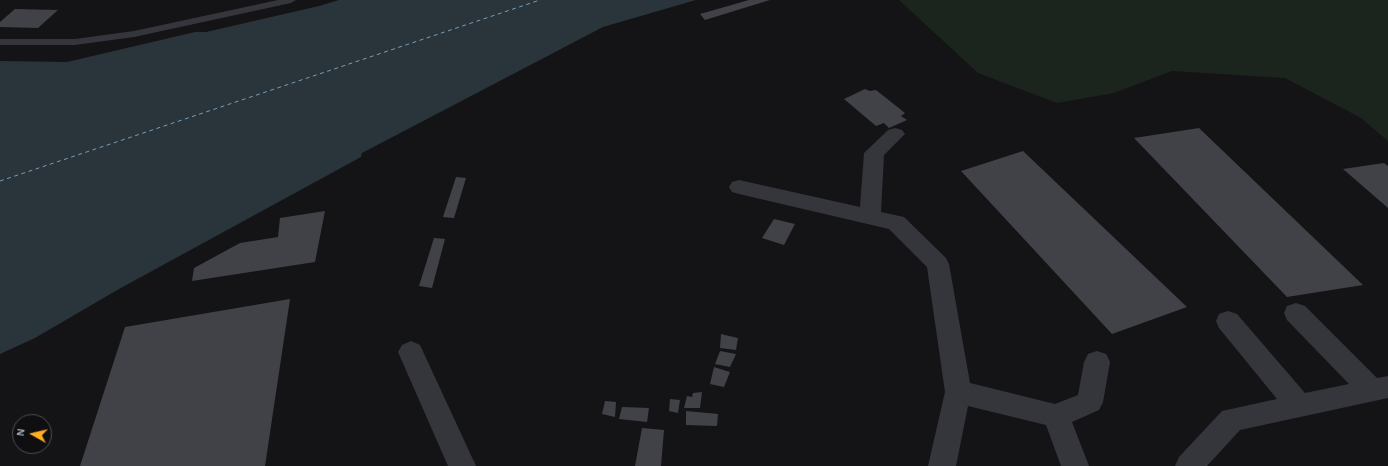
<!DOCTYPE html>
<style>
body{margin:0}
#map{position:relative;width:1388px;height:466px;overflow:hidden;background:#141416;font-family:"Alegreya Sans",sans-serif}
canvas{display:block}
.north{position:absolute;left:12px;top:414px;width:40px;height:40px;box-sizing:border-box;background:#0f0f11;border:1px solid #4b4e54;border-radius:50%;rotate:278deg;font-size:11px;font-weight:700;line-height:16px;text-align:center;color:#a5acb8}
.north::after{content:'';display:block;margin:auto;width:14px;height:18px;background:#ffad24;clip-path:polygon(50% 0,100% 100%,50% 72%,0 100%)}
</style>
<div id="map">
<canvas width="1388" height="466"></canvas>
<div class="north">N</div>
</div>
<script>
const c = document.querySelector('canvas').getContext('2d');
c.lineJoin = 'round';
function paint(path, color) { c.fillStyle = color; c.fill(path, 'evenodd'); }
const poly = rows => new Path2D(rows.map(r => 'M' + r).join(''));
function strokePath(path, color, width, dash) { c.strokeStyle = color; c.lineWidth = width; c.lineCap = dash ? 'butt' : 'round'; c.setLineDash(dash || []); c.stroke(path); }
const green = poly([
 [899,0,1388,0,1388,141,1361,118,1285,78,1172,71,1114,93,1057,103,978,73]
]);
const water = poly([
 [339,0,696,0,603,27,362,153,361,157,119,289,35,338,0,354,0,61,67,62,195,32,206,32,319,6]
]);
const ferry = poly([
 [0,181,540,0]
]);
const building = poly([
 [749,0,770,0,705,20,700,14],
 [15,9,58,10,38,28,0,27,0,22],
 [865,89,870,91,876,90,905,113,901,116,907,120,889,128,884,123,876,126,844,99],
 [1199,128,1363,285,1287,297,1134,138],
 [1023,151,1187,307,1112,334,961,171],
 [1384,163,1388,166,1388,208,1343,169],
 [456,177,466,178,454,218,443,217],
 [325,211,315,262,192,281,194,268,240,243,278,237,280,218],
 [774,219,795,224,784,245,762,238],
 [434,238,445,239,432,288,419,286],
 [290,299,265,466,80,466,125,327],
 [721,334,738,338,736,350,720,348],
 [720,351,736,354,730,367,715,364],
 [714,367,730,372,724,387,710,384],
 [702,392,700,408,684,408,687,396,692,397,693,393],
 [670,399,680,400,678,413,669,411],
 [605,401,616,402,615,417,602,414],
 [622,407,649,408,647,422,619,419],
 [686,411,718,414,717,426,686,425],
 [642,428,664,430,661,466,635,466]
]);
const lane = poly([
 [278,0,296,0,291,3,134,37,75,45,0,45,0,39,75,39,134,31,278,0]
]);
const street = poly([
 [895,128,902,130,905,134,884,155,881,212,904,217,946,258,949,264,970,383,1055,404,1078,395,1084,362,1088,354,1097,351,1106,354,1110,362,1103,402,1099,410,1072,422,1089,466,1061,466,1046,425,968,406,956,466,928,466,945,392,927,267,889,229,739,194,732,192,729,187,732,182,739,180,860,207,864,153,888,130,895,128],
 [1296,303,1305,306,1377,378,1388,376,1388,398,1240,430,1207,466,1175,466,1179,457,1222,411,1277,399,1219,328,1216,321,1219,314,1228,311,1237,314,1305,393,1349,384,1287,320,1284,313,1287,306,1296,303],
 [411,341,420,345,476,466,448,466,398,352,402,345,411,341]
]);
paint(green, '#1c251d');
paint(water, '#2a343b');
strokePath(ferry, '#799cb5', 1, [4, 3.5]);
paint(building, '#404247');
paint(lane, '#35363c');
paint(street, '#35363c');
</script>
